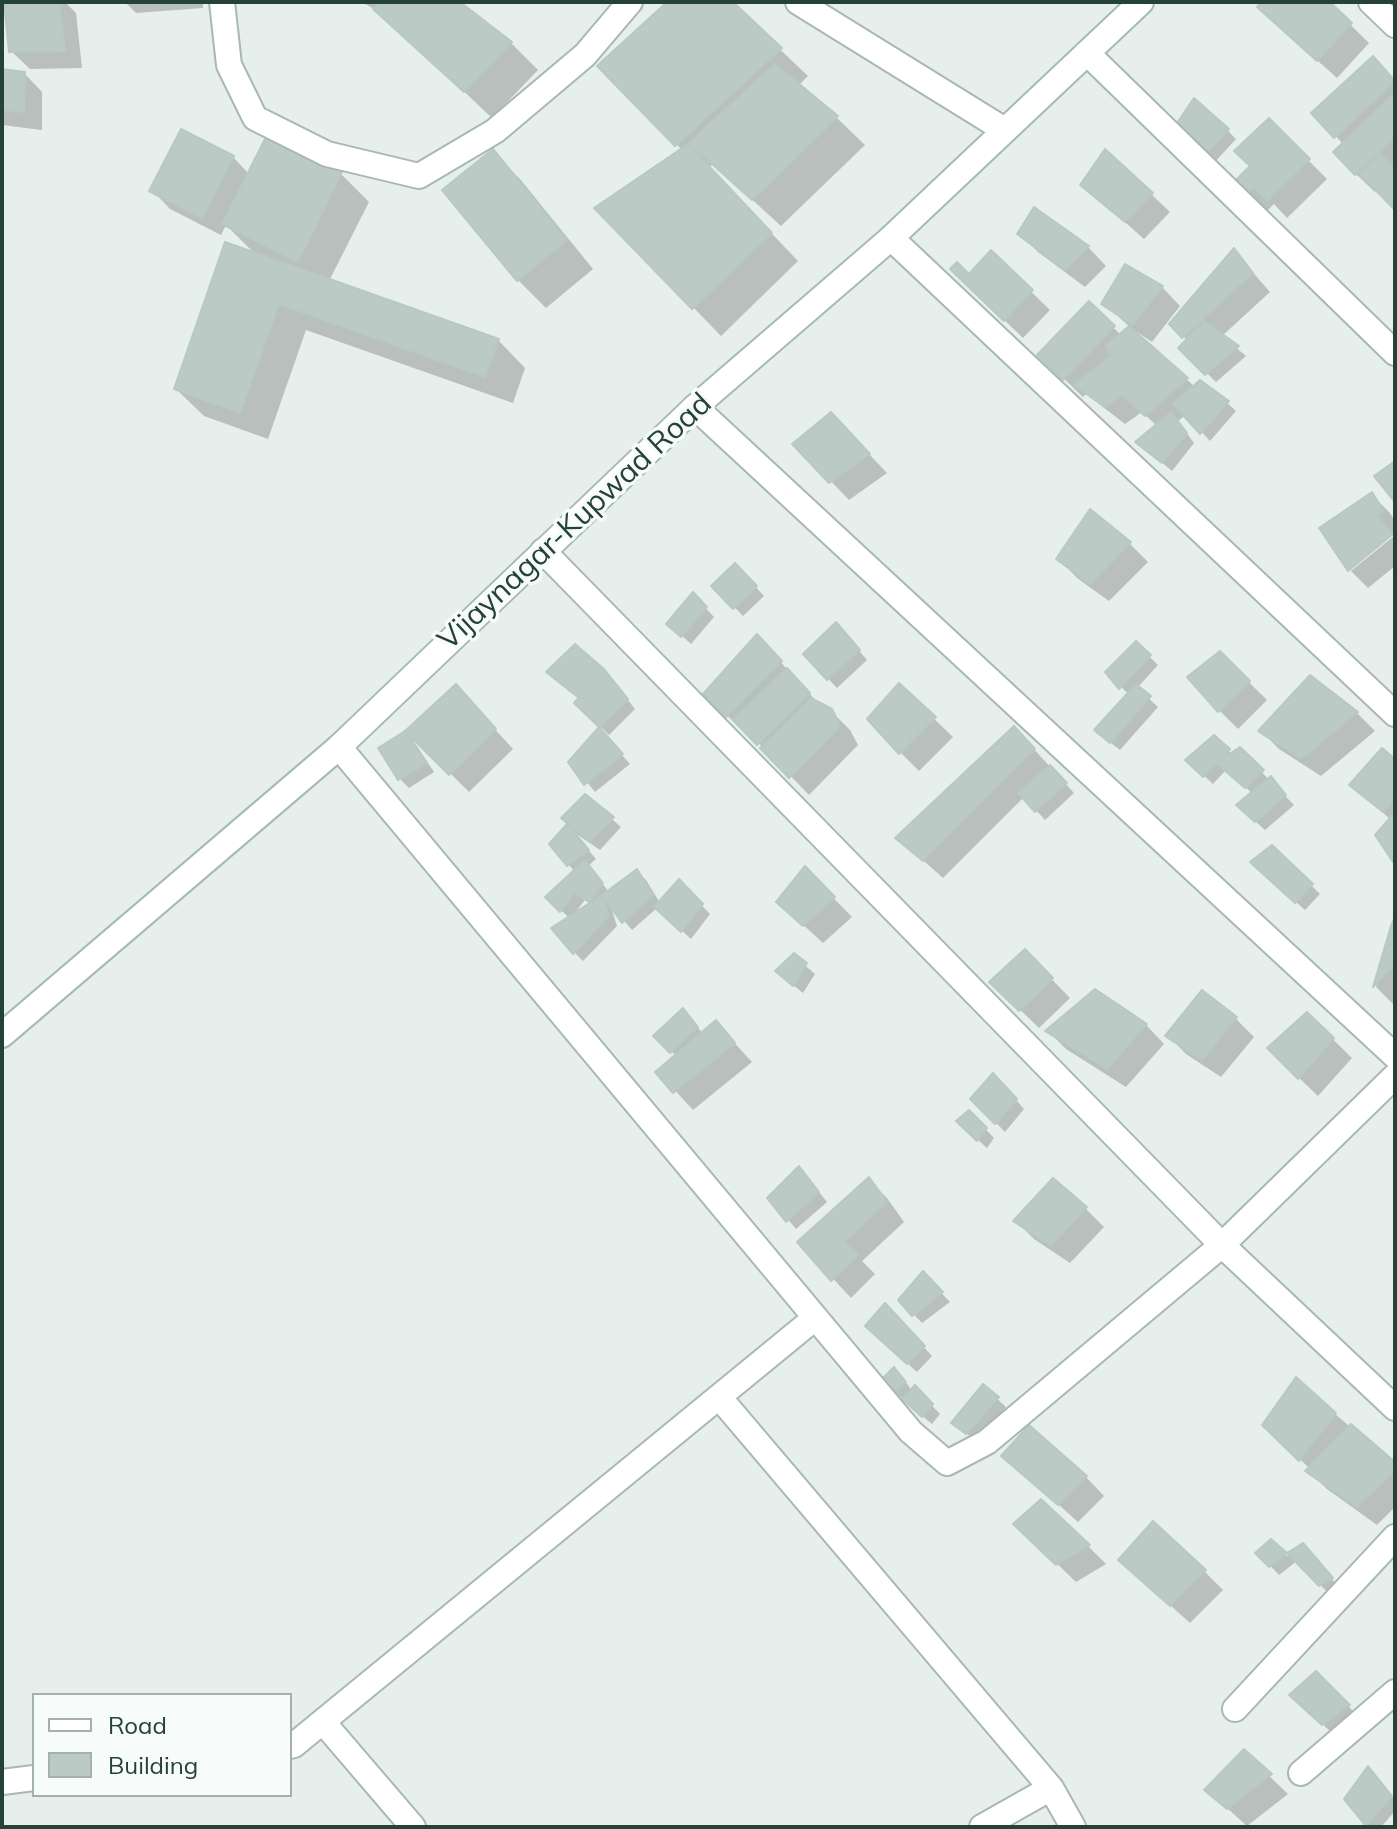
<!DOCTYPE html>
<style>
body{margin:0}
#map{position:relative;width:1397px;height:1829px;overflow:hidden;background:#e6efeb;font-family:Mulish,sans-serif}
canvas{display:block}
.frame{position:absolute;inset:0;border:4px solid #24423a;pointer-events:none}
.legend{position:absolute;left:32px;top:1693px;width:260px;height:104px;box-sizing:border-box;background:#f7fbf9;border:2px solid #a3b1ad;margin:0;padding:10px 14px;list-style:none;font-size:24px;color:#24423a}
.legend li{display:flex;align-items:center;gap:16px;height:40px}
.legend b{width:40px;border:2px solid #a3b1ad}
</style>
<div id="map">
<canvas width="1397" height="1829"></canvas>
<div class="frame"></div>
<ul class="legend">
<li><b style="height:10px;background:#fff"></b>Road</li>
<li><b style="height:22px;background:#bbcac4"></b>Building</li>
</ul>
</div>
<script>
const c = document.querySelector('canvas').getContext('2d');
c.lineJoin = 'round';
function paint(path, color) { c.fillStyle = color; c.fill(path, 'evenodd'); }
const poly = rows => new Path2D(rows.map(r => 'M' + r).join(''));
function strokePath(path, color, width, dash) { c.strokeStyle = color; c.lineWidth = width; c.lineCap = dash ? 'butt' : 'round'; c.setLineDash(dash || []); c.stroke(path); }
function label(font, color, halo, rows, align = 'center') {
  c.font = font + ' Mulish,sans-serif'; c.lineWidth = 7; c.setLineDash([]); c.textBaseline = 'middle'; c.strokeStyle = halo; c.fillStyle = color; for (const [text, x, y, turn = 0] of rows) {
    c.save(); c.translate(x, y); c.rotate((+turn || 0) * Math.PI / 180); c.textAlign = isNaN(turn) ? turn : align; if (halo) c.strokeText(text, 0, 0); c.fillText(text, 0, 0); c.restore();
  }
}
const shadow = poly([
 [6,2,65,2,76,13,82,68,30,69,11,51],
 [125,2,203,2,203,8,136,13],
 [362,2,456,2,511,43,538,70,492,118,381,13],
 [670,2,730,2,808,76,798,86,837,118,865,145,781,226,713,164,709,168,798,261,721,336,597,208,682,150,600,66],
 [1264,2,1327,2,1369,43,1337,78,1278,25],
 [1373,58,1395,80,1395,208,1377,190,1375,192,1356,174,1344,145,1314,113],
 [2,71,24,73,42,92,42,130,2,125],
 [1269,121,1327,179,1287,218,1274,204,1261,217,1232,187,1253,167],
 [1176,128,1227,130,1236,139,1212,165],
 [492,152,520,179,593,269,546,308,518,280],
 [233,157,249,174,341,174,369,202,329,281,498,340,525,368,513,403,306,330,268,439,204,416,176,389,256,255,226,225,221,235,170,209,152,190],
 [1083,185,1151,194,1170,212,1144,239],
 [1035,209,1088,247,1106,266,1085,287,1038,252,1020,234],
 [1234,251,1270,292,1222,336,1246,356,1216,382,1181,348,1188,341,1171,324],
 [991,253,1050,310,1023,338,971,288,969,277],
 [1162,287,1180,306,1152,342,1137,332,1136,334,1195,387,1227,403,1236,411,1210,441,1186,415,1178,421,1194,443,1172,471,1138,442,1157,426,1142,412,1125,424,1086,394,1083,397,1058,373,1089,304,1121,335,1130,327,1103,303],
 [849,433,887,473,849,500,795,444],
 [1371,494,1390,513,1395,521,1395,530,1351,566,1351,570,1322,528],
 [1394,536,1395,566,1368,588,1351,571],
 [1129,543,1148,562,1109,601,1077,578,1059,559],
 [735,565,764,596,743,616,714,586],
 [693,595,714,617,691,644,669,624],
 [845,634,867,660,837,688,805,654],
 [1136,644,1158,665,1137,688,1158,707,1120,750,1106,739,1129,695,1107,672],
 [1220,654,1267,700,1238,729,1219,710],
 [775,656,820,705,831,711,850,730,858,745,809,795,748,732,746,734,705,694],
 [1310,678,1357,713,1375,731,1321,776,1279,749,1261,731],
 [612,680,635,709,609,735,602,728,600,731,630,764,595,792,571,762,601,727,577,703],
 [899,685,953,737,919,771,900,752],
 [456,687,513,749,469,792,410,733,409,734,434,772,409,788,400,779,380,749,407,733],
 [1214,738,1232,754,1239,749,1294,805,1265,830,1247,814,1253,794,1226,770,1213,784,1188,761],
 [1032,747,1074,793,1045,820,1024,797,943,878,898,838],
 [1395,761,1395,862,1377,835,1391,820,1352,785],
 [585,796,621,827,600,850,572,831,596,859,588,866,609,892,637,871,646,880,660,903,679,882,710,914,691,939,657,908,632,930,610,904,617,926,583,961,574,952,569,918,548,897,575,872,551,844,569,824],
 [585,900,591,904,574,914],
 [1272,847,1320,894,1305,910,1261,871],
 [805,869,852,917,823,943,798,920],
 [1395,920,1395,1002,1393,1004,1376,987],
 [1025,952,1070,998,1039,1028,1010,1000],
 [794,956,815,974,803,993,787,980],
 [1095,991,1146,1025,1164,1044,1126,1087,1066,1049,1048,1031],
 [1202,993,1236,1019,1254,1037,1221,1077,1186,1054,1168,1035],
 [1307,1014,1352,1058,1318,1096,1269,1049],
 [692,1020,703,1034,716,1023,752,1062,693,1110,658,1072,676,1056,656,1036],
 [1002,1084,1024,1109,1005,1132,973,1099],
 [969,1112,994,1138,987,1148,967,1130],
 [807,1177,827,1202,796,1229,770,1198],
 [869,1180,887,1198,904,1222,862,1261,875,1274,851,1298,800,1243],
 [1085,1208,1104,1227,1070,1263,1034,1239,1016,1221],
 [923,1274,950,1302,922,1323,900,1300],
 [894,1315,932,1356,917,1372,876,1334],
 [903,1378,912,1391,915,1388,940,1414,932,1424,904,1401,884,1380],
 [984,1387,1006,1407,976,1441,953,1423],
 [1335,1414,1395,1465,1395,1507,1377,1525,1327,1489,1308,1471,1310,1469,1265,1425],
 [1004,1456,1086,1477,1104,1496,1078,1522],
 [1041,1502,1088,1546,1106,1564,1076,1582,1016,1524],
 [1271,1542,1287,1556,1302,1546,1340,1588,1329,1594,1297,1561,1279,1575,1258,1553],
 [1120,1560,1204,1571,1223,1590,1190,1623],
 [1315,1673,1357,1715,1332,1733,1292,1695],
 [1244,1752,1288,1794,1247,1826,1207,1790],
 [1368,1769,1395,1800,1395,1811,1381,1827,1369,1827,1347,1799]
]);
const building = poly([
 [4,2,59,2,65,51,9,52,4,2],
 [380,2,460,2,512,42,464,92,373,9,380,2],
 [667,2,733,2,782,48,675,146,597,66,667,2],
 [1261,2,1330,2,1352,23,1317,61,1257,7,1261,2],
 [1373,56,1395,81,1334,138,1311,113,1373,56],
 [775,64,838,116,752,200,689,143,775,64],
 [2,69,25,72,24,112,2,110,2,69],
 [1395,93,1395,136,1355,175,1333,152,1395,93],
 [1194,98,1229,129,1202,157,1173,129,1194,98],
 [1269,118,1310,159,1267,201,1254,187,1242,200,1229,187,1250,166,1234,151,1269,118],
 [181,129,234,156,202,218,149,191,181,129],
 [267,135,342,172,298,262,222,224,267,135],
 [688,144,772,233,692,309,594,208,688,144],
 [493,149,567,240,517,281,442,190,493,149],
 [1105,149,1153,193,1125,222,1080,185,1105,149],
 [1380,154,1395,169,1395,206,1393,208,1360,174,1380,154],
 [1034,207,1089,246,1065,270,1017,234,1034,207],
 [225,242,499,339,485,377,279,304,240,413,174,389,225,242],
 [1234,248,1253,273,1182,338,1169,324,1234,248],
 [991,250,1033,290,1004,321,950,269,957,262,969,274,991,250],
 [1125,264,1163,286,1133,325,1101,304,1125,264],
 [1089,301,1115,326,1063,380,1037,355,1089,301],
 [1204,321,1239,346,1205,375,1178,348,1204,321],
 [1129,326,1188,378,1145,416,1122,395,1105,407,1074,385,1111,355,1106,346,1129,326],
 [1200,380,1229,401,1200,434,1173,404,1200,380],
 [831,412,870,454,829,483,792,444,831,412],
 [1171,412,1187,433,1162,463,1135,442,1171,412],
 [1395,461,1395,502,1374,476,1395,461],
 [1372,492,1383,510,1377,516,1393,534,1348,571,1319,528,1372,492],
 [1090,509,1131,542,1090,584,1056,559,1090,509],
 [735,563,757,586,733,609,711,586,735,563],
 [693,592,707,607,681,637,666,624,693,592],
 [836,622,860,650,827,680,803,654,836,622],
 [757,634,782,661,726,717,703,694,757,634],
 [1136,641,1151,655,1119,689,1105,672,1136,641],
 [575,644,604,669,579,698,546,672,575,644],
 [1220,651,1250,681,1218,712,1187,677,1220,651],
 [787,668,810,693,757,745,733,720,787,668],
 [604,669,628,699,599,727,574,703,604,669],
 [1310,675,1358,712,1301,759,1258,731,1310,675],
 [899,683,936,717,899,754,867,719,899,683],
 [456,684,496,729,449,775,405,731,456,684],
 [1136,684,1151,696,1110,743,1094,730,1136,684],
 [811,698,832,709,840,726,789,778,760,748,811,698],
 [1014,726,1035,749,923,861,895,838,1014,726],
 [599,727,623,754,584,785,568,762,599,727],
 [405,731,427,763,398,780,378,748,405,731],
 [1214,735,1230,749,1203,777,1185,760,1214,735],
 [1240,747,1264,770,1245,788,1216,763,1240,747],
 [1382,748,1395,759,1395,798,1383,812,1349,785,1382,748],
 [1050,765,1067,783,1035,812,1018,793,1050,765],
 [1271,776,1286,795,1255,822,1236,805,1271,776],
 [585,794,614,817,590,842,561,818,585,794],
 [1395,812,1395,859,1393,862,1375,835,1395,812],
 [567,824,589,850,567,866,549,844,567,824],
 [1272,845,1313,884,1295,903,1250,862,1272,845],
 [585,860,603,883,589,902,575,893,560,912,545,897,585,860],
 [805,866,835,897,803,926,776,902,805,866],
 [637,869,653,895,622,923,602,895,637,869],
 [679,879,703,904,681,932,654,907,679,879],
 [602,895,609,916,573,954,551,928,602,895],
 [1395,917,1395,965,1373,987,1391,926,1395,917],
 [1025,949,1053,978,1019,1011,989,982,1025,949],
 [794,953,807,963,793,986,775,971,794,953],
 [1095,989,1147,1024,1107,1069,1045,1031,1095,989],
 [1202,990,1237,1017,1202,1060,1165,1036,1202,990],
 [683,1008,698,1027,670,1053,653,1036,683,1008],
 [1307,1012,1334,1038,1298,1079,1267,1048,1307,1012],
 [716,1020,735,1043,673,1093,655,1072,716,1020],
 [993,1073,1017,1099,995,1124,970,1099,993,1073],
 [969,1110,987,1128,977,1141,956,1121,969,1110],
 [799,1166,819,1192,786,1222,767,1198,799,1166],
 [869,1177,887,1202,844,1242,858,1255,831,1281,797,1242,869,1177],
 [1053,1178,1087,1207,1051,1246,1013,1221,1053,1178],
 [923,1271,943,1292,912,1316,898,1300,923,1271],
 [885,1303,925,1346,907,1364,865,1326,885,1303],
 [894,1367,906,1382,894,1394,881,1380,894,1367],
 [1296,1377,1336,1413,1299,1461,1262,1425,1296,1377],
 [983,1384,999,1397,966,1434,951,1423,983,1384],
 [915,1385,933,1404,922,1417,902,1399,915,1385],
 [1351,1424,1395,1462,1395,1470,1357,1507,1305,1471,1351,1424],
 [1029,1425,1087,1476,1058,1505,1001,1456,1029,1425],
 [1041,1499,1090,1545,1056,1565,1013,1524,1041,1499],
 [1153,1521,1206,1570,1170,1606,1118,1560,1153,1521],
 [1271,1539,1287,1553,1269,1567,1255,1553,1271,1539],
 [1303,1543,1333,1578,1319,1586,1287,1553,1303,1543],
 [1316,1671,1350,1705,1322,1725,1289,1695,1316,1671],
 [1244,1749,1272,1774,1227,1809,1204,1790,1244,1749],
 [1368,1766,1392,1796,1366,1826,1344,1799,1368,1766]
]);
const street = poly([
 [222,2,229,65,255,118,327,154,419,176,495,131,585,55,630,2],
 [798,2,1003,129],
 [1371,2,1395,25],
 [1087,53,1395,353],
 [891,238,1395,714],
 [695,407,1395,1056],
 [543,551,1222,1245,1395,1408],
 [339,747,911,1432,947,1463,987,1442,1222,1245,1395,1076],
 [719,1397,1051,1788,982,1827],
 [1235,1709,1395,1537],
 [323,1722,413,1827],
 [290,1746,294,1745,815,1318],
 [1301,1773,1395,1692],
 [2,1782,34,1778],
 [1051,1788,1073,1827]
]);
const secondary = poly([
 [2,1035,339,747,695,407,891,238,1141,2]
]);
const streetNames = [
 ["Vijaynagar-Kupwad Road",575,522,-43]
];
paint(shadow, '#0003');
paint(building, '#bbcac4');
strokePath(building, '#b8c9c2', 2);
strokePath(street, '#a8b8b2', 28);
strokePath(secondary, '#a4bbb3', 28);
strokePath(street, '#fff', 24);
strokePath(secondary, '#fff', 24);
label('30px', '#24423a', '#f7fbf9', streetNames);
</script>
